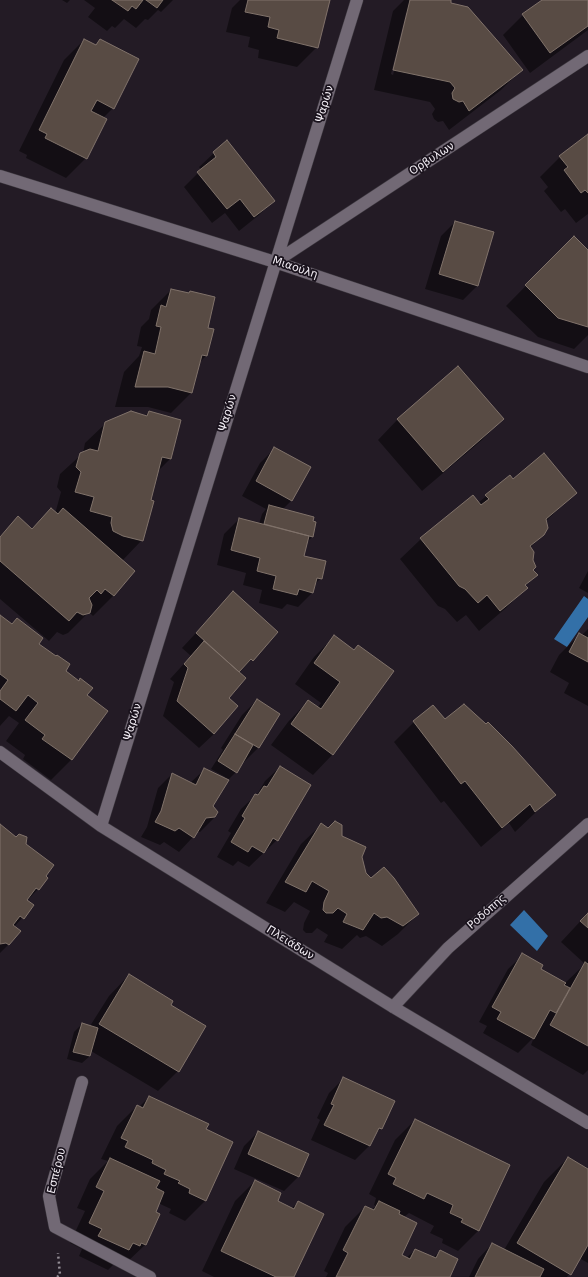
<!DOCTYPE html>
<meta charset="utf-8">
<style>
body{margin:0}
canvas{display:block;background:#231b25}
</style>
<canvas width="588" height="1277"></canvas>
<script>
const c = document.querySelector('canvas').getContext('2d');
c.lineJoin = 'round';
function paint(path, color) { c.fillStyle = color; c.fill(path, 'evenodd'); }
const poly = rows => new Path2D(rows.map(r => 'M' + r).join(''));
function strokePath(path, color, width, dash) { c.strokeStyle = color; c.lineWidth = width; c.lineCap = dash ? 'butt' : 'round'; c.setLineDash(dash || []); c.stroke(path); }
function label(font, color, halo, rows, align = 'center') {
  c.font = font + ' "DejaVu Sans",sans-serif'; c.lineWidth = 3.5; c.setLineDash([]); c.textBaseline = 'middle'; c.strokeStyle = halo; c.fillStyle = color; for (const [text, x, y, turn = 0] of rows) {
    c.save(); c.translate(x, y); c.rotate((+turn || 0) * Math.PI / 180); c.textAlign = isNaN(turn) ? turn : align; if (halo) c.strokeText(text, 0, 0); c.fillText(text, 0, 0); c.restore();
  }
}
const water = poly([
 [584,596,588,599,588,617,567,647,554,639],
 [524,910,548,936,537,951,510,925]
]);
const shadow = poly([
 [62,0,70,0,67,3],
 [84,0,173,0,161,12,158,10,148,20,145,19,136,28,124,19,115,28,112,26,107,31,88,17,95,8],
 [240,0,328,0,317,47,297,67,258,58,259,50,248,47,250,37,226,32,232,8],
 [404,0,450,0,449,4,521,70,501,90,449,130,443,121,438,122,434,119,432,114,435,109,430,102,374,90,393,11],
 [406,13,408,13,393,75,391,74],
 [543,0,588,0,588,30,530,73,503,35,523,15],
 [84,40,95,46,100,41,113,108,103,118,86,158,66,178,26,158,27,155,19,151,64,60],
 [588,135,588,214,576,223,565,209,561,212,544,191,548,187,540,177,560,157],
 [214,153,273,200,259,215,239,231,225,213,212,223,184,187,201,170,199,167],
 [455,222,478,285,463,300,425,289,441,236],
 [574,237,588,251,588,335,574,349,538,337,506,306],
 [171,290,188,294,190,292,207,329,206,356,198,364,191,393,171,413,148,407,115,407,124,372,139,356,142,347,137,346,141,327,149,319,151,310],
 [149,412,170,459,158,471,150,501,142,540,122,561,134,571,113,596,93,616,89,612,68,633,63,635,57,632,49,641,0,599,0,536,18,518,31,529,51,510,55,514,61,492,57,487,60,474,83,453,85,443,106,423,145,416],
 [398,419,502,419,482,440,422,491,378,440],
 [275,448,309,467,291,501,282,510,312,537,307,542,303,556,321,578,314,585,312,593,298,607,287,604,282,609,259,603,262,590,243,585,246,573,217,565,224,534,239,519,259,524,262,514,266,509,242,496,260,463],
 [510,476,513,480,575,493,545,522,543,534,530,548,532,570,536,575,525,586,526,588,506,608,479,631,466,615,457,622,445,609,438,606,400,559,421,539,472,496,478,503],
 [588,571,588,593,579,588],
 [233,593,277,632,239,673,227,698,214,734,199,748,163,716,174,682,170,679,191,656,182,648],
 [0,616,37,644,65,671,78,682,80,680,86,695,107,711,71,760,51,780,23,759,25,755,6,741,19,723,9,716,0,726],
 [588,629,588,706,564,693,569,683,550,672,559,655,579,635,581,636],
 [334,637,353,651,358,646,333,754,313,775,271,745,288,722,308,701,317,708,321,703,295,684,314,657],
 [257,700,279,714,258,748,244,762,242,761,236,772,228,780,212,806,215,817,200,832,197,832,193,837,179,852,164,842,160,845,141,837,147,827,158,788,172,774,190,783,204,770,224,778,225,777,211,769,223,750,221,748,242,715],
 [433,707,445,721,554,795,515,832,509,823,481,847,444,801,441,803,394,742,414,722],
 [280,767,277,840,249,867,238,861,233,866,217,857,231,833,228,831,241,809,258,793,265,781],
 [322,824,341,837,361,857,365,874,418,914,398,934,382,946,366,936,360,938,357,935,342,949,324,942,328,935,317,928,312,933,306,933,303,930,304,923,310,911,294,902,285,912,266,903,301,844],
 [0,825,25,845,44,876,38,889,27,901,33,906,14,927,9,944,0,953],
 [588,913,588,1070,583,1075,531,1045,534,1037,518,1053,483,1033,487,1026,479,1022,508,969,523,955,539,969,565,983,585,964,561,942],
 [129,975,170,1005,178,1071,158,1091,91,1051,90,1056,82,1063,67,1059,74,1032,82,1024,90,1026,109,996],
 [344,1078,381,1128,374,1135,369,1146,355,1160,311,1140,320,1120,317,1118,329,1093],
 [149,1097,205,1130,232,1142,205,1201,185,1221,169,1213,171,1209,158,1203,146,1244,125,1264,114,1264,108,1270,79,1256,82,1249,70,1243,85,1211,77,1208,90,1179,108,1161,101,1159,117,1126,137,1106,139,1107],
 [415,1120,479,1230,458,1251,442,1243,443,1239,430,1233,434,1226,409,1213,404,1217,400,1256,406,1258,415,1250,433,1258,440,1251,449,1277,326,1277,328,1273,324,1271,345,1227,365,1207,371,1210,376,1206,374,1205,376,1198,369,1194,395,1140],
 [258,1132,298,1177,284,1191,234,1169,244,1146],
 [568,1158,588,1170,588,1263,579,1258,567,1277,469,1277,478,1259,492,1244,504,1250,544,1182],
 [255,1181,276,1202,291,1209,298,1202,293,1277,214,1277,202,1271,235,1201]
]);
const building = poly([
 [112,0,143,0,136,9,132,6,128,11,112,0],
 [146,0,163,0,157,8,146,0],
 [248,0,330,0,318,48,277,38,279,30,268,27,270,17,245,12,248,0],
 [410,0,451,0,451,3,468,7,523,70,469,111,463,101,459,102,453,99,452,93,455,88,450,82,393,70,410,0],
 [542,0,588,0,588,26,550,53,522,14,542,0],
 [84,39,96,45,100,39,139,59,114,109,97,100,91,111,107,119,87,159,45,138,47,134,39,130,84,39],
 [588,134,588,193,585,190,581,193,564,170,568,167,559,156,588,134],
 [227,140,275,201,254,217,240,199,227,209,197,172,216,157,213,152,227,140],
 [455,221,494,232,478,286,439,274,455,221],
 [574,236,588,250,588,327,558,318,525,285,574,236],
 [171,289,189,293,190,291,215,297,208,328,214,329,207,356,202,355,192,393,168,387,135,387,144,351,155,354,161,327,156,326,161,305,166,307,171,289],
 [458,366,504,419,443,472,397,419,458,366],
 [131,411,147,416,149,411,181,420,171,459,162,457,151,500,154,501,143,541,123,536,113,531,111,523,112,517,90,511,94,497,75,492,81,472,76,467,80,453,90,449,98,451,105,422,131,411],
 [274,447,311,467,292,501,256,481,274,447],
 [544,453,577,493,546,519,548,528,544,535,530,546,534,552,533,560,536,567,533,570,538,575,525,585,528,588,500,611,487,595,478,603,465,589,459,586,420,538,473,495,481,505,489,499,485,495,510,475,513,479,544,453],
 [269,505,314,517,313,521,316,522,313,537,264,524,269,505],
 [51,508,58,514,63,508,135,571,114,596,105,589,101,594,97,590,89,598,92,605,90,613,83,615,77,612,69,621,0,561,0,537,18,516,32,529,51,508],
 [239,518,309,536,304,556,326,561,322,579,317,578,313,593,299,589,297,595,273,589,276,576,257,571,260,558,231,550,239,518],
 [233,591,278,632,253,661,251,659,239,672,196,633,233,591],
 [0,615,12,624,17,618,43,638,39,644,56,656,57,655,70,664,66,671,79,681,80,678,93,688,87,695,108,711,72,760,42,739,45,735,25,720,38,703,28,695,16,711,0,699,0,691,8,680,0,674,0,615],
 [579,633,588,638,588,662,569,652,579,633],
 [334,635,354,650,358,645,394,671,333,755,291,724,308,700,321,709,340,682,314,663,334,635],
 [204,641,246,678,229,698,238,706,214,734,177,701,188,668,184,664,204,641],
 [257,699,280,714,259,748,235,734,257,699],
 [464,704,486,724,488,722,512,746,556,795,535,812,530,804,502,828,465,781,461,784,413,721,433,705,445,719,464,704],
 [235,734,253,745,237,773,218,761,235,734],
 [280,766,311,785,278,841,273,838,264,853,252,846,248,852,231,842,245,818,242,816,255,794,258,795,264,786,267,787,280,766],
 [204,768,229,780,213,806,218,812,215,817,206,818,194,838,179,828,175,831,155,822,161,811,172,773,196,785,204,768],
 [335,821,342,825,342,836,366,847,362,857,366,873,371,878,384,867,394,878,419,914,403,926,387,917,381,918,374,913,363,930,343,922,347,914,338,908,333,913,326,913,323,910,324,902,329,891,312,881,306,892,285,882,321,823,328,828,335,821],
 [0,824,16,837,19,834,27,837,26,844,54,865,46,876,48,878,39,890,36,888,27,900,34,905,24,919,20,916,13,925,21,931,9,945,6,943,0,944,0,824],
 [588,913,588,928,580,921,588,913],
 [522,953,543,965,541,969,566,983,564,985,570,988,556,1013,550,1010,534,1039,497,1019,501,1012,492,1007,522,953],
 [585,962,588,964,588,1046,550,1025,585,962],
 [129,974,173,1001,171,1005,206,1026,179,1072,99,1024,129,974],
 [82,1023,98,1028,90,1056,73,1052,82,1023],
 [343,1077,395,1101,382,1129,379,1128,370,1146,324,1125,334,1105,331,1104,343,1077],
 [149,1096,209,1124,206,1129,233,1142,206,1201,189,1193,190,1189,178,1183,180,1181,164,1174,166,1170,152,1163,153,1160,125,1147,128,1141,121,1138,137,1105,143,1108,149,1096],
 [415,1119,510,1165,479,1231,461,1222,463,1219,450,1213,453,1205,427,1193,424,1199,393,1184,396,1178,388,1174,415,1119],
 [258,1131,309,1154,299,1177,248,1154,258,1131],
 [568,1157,588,1169,588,1245,571,1275,517,1243,568,1157],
 [110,1158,160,1181,156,1188,164,1192,156,1212,160,1214,146,1245,141,1243,140,1246,133,1243,129,1250,98,1236,102,1229,89,1223,104,1191,96,1187,110,1158],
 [255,1180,281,1193,278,1201,294,1209,298,1201,324,1214,294,1277,276,1277,221,1251,255,1180],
 [379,1201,400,1211,399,1214,417,1223,402,1255,410,1259,415,1249,436,1258,440,1250,458,1259,450,1277,336,1277,348,1253,343,1250,365,1206,374,1210,379,1201],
 [492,1243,544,1269,540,1277,475,1277,492,1243]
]);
const path = poly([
 [57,1277,60,1275,58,1253]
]);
const minor = poly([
 [0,176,275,262,588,367],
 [275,262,588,56],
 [0,752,101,826,393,1007,588,1123],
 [101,826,357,0],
 [393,1007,448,948,588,824],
 [82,1082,49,1196,55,1227,150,1277]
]);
const streetNames = [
 ["Ψαρών",325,104,-73],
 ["Ορβυλων",432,159,-33],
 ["Μιαούλη",295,268,19],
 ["Ψαρών",228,413,-73],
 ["Ψαρών",133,722,-73],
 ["Ροδόπης",487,912,-41],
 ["Πλειάδων",290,943,32],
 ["Εσπέρου",57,1171,-76]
];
paint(water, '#3370a8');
paint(shadow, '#0007');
paint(building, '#584b44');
strokePath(building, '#80726a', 1);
strokePath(minor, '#3e3940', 13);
strokePath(path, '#948e96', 2.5, [2, 3]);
strokePath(minor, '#726975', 12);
label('11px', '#f1ecf3', '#19121c', streetNames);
</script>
